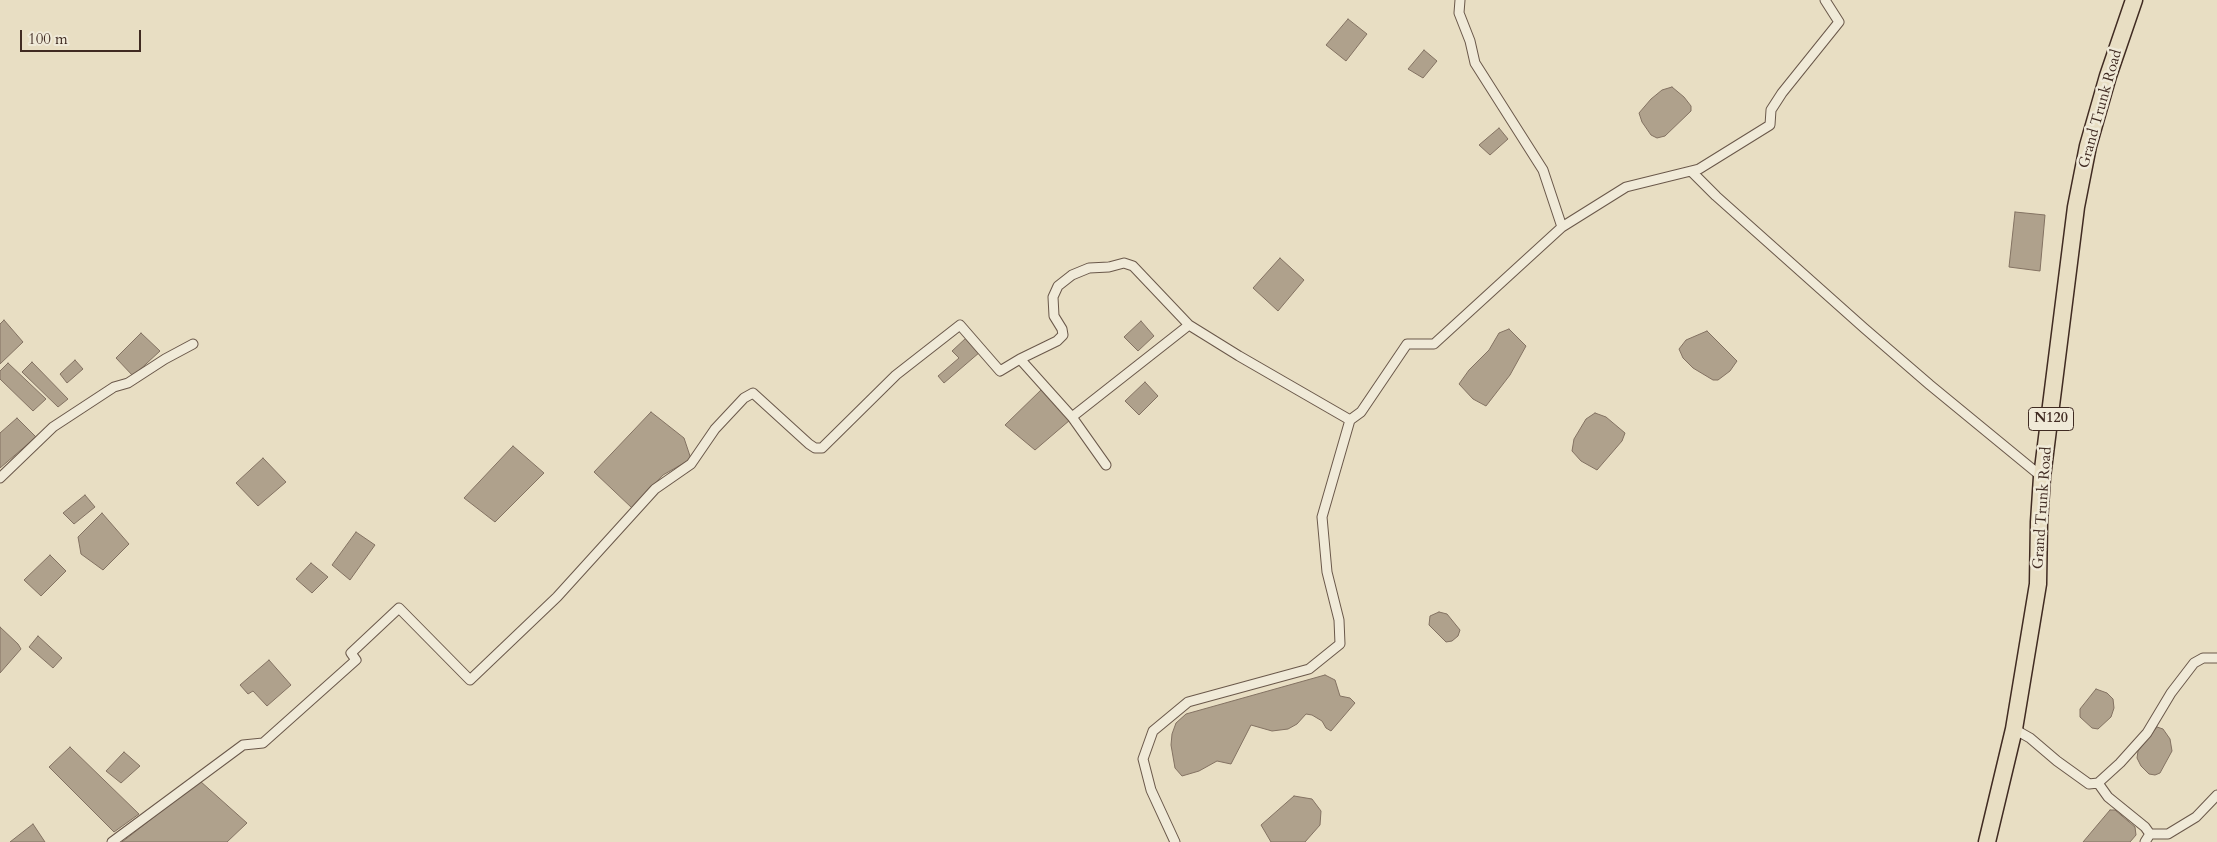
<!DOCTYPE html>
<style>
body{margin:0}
#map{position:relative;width:2217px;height:842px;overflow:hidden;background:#e8dec3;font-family:Cardo,serif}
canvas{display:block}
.scale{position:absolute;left:20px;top:30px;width:121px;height:22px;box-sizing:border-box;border:2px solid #402b22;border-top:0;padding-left:6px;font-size:15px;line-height:18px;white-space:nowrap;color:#402b22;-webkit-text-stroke:4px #f0ead8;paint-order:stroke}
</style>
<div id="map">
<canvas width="2217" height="842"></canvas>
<div class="scale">100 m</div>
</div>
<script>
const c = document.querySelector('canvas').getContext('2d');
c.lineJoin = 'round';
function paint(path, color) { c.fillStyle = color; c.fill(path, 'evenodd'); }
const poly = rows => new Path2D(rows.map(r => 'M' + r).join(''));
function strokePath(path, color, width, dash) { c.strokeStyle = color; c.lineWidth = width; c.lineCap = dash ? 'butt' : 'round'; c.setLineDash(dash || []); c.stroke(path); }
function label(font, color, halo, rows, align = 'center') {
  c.font = font + ' Cardo,serif'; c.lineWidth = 5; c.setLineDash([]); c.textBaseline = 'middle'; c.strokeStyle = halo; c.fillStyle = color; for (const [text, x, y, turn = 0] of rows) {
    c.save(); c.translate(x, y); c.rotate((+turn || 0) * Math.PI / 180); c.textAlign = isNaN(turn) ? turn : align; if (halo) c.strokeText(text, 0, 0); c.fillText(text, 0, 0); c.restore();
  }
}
const water = poly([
 [1348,19,1367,34,1346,61,1326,45,1348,19],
 [1424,50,1437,61,1423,78,1408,69,1424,50],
 [1672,87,1684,97,1691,106,1691,111,1665,136,1657,138,1651,135,1642,122,1639,113,1651,99,1662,90,1672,87],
 [1499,128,1508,139,1490,155,1479,145,1499,128],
 [2015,212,2045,215,2040,271,2009,267,2015,212],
 [1280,258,1304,280,1278,311,1253,288,1280,258],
 [4,320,23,342,0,364,0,324,4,320],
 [1141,321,1154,336,1138,351,1124,337,1141,321],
 [1509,329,1526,346,1510,375,1486,406,1473,399,1459,384,1469,370,1489,350,1499,333,1509,329],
 [1707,331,1737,361,1730,371,1718,380,1713,380,1693,368,1683,358,1679,349,1686,340,1707,331],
 [141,333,160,351,133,376,116,358,141,333],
 [966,338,980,352,944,383,938,376,959,358,952,351,966,338],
 [75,360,83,369,67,383,60,374,75,360],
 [32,362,68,399,58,407,22,372,32,362],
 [8,363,46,399,33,411,0,379,0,371,8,363],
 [1145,382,1158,396,1139,415,1125,401,1145,382],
 [1042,389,1070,420,1035,450,1005,425,1042,389],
 [651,412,684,438,691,459,663,475,632,508,594,472,651,412],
 [1595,413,1606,417,1625,433,1622,441,1597,470,1581,461,1572,451,1574,439,1586,419,1595,413],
 [17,418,36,437,0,468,0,433,17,418],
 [513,446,544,473,495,522,464,498,513,446],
 [263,458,286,482,258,506,236,483,263,458],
 [85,495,95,507,74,524,63,513,85,495],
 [102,513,129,544,103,570,81,554,78,537,102,513],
 [356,532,375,545,350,580,332,565,356,532],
 [50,555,66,571,41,596,24,580,50,555],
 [311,563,328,577,312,593,296,579,311,563],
 [1439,612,1447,614,1460,630,1458,636,1452,641,1446,642,1429,625,1430,616,1439,612],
 [0,627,18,644,21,649,0,673,0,627],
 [38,636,62,658,53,668,29,647,38,636],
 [269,660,291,685,267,706,253,691,248,694,240,685,269,660],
 [1325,675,1335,680,1340,696,1350,698,1355,703,1331,731,1326,728,1322,721,1312,715,1306,714,1297,724,1288,729,1272,731,1251,725,1231,764,1217,761,1199,771,1182,776,1175,768,1171,745,1172,734,1176,723,1186,714,1325,675],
 [2096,689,2107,693,2113,699,2114,708,2111,717,2098,729,2092,728,2080,717,2080,709,2096,689],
 [2157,727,2163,729,2170,739,2172,751,2160,773,2155,775,2149,774,2141,766,2137,758,2138,751,2157,727],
 [70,747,139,814,114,832,49,767,70,747],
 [124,752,140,766,121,783,106,771,124,752],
 [200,781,247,823,227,842,122,842,200,781],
 [1294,796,1312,799,1321,811,1320,825,1305,842,1271,842,1261,825,1294,796],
 [2110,810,2115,810,2135,827,2136,835,2130,842,2083,842,2110,810],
 [33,824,45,842,10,842,33,824]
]);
const street = poly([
 [1691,171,1716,196,1864,328,1930,385,2042,477],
 [1562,227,1626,187,1699,169,1770,125,1771,110,1782,93,1839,22,1825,0],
 [1020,359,1057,341,1063,335,1062,329,1054,316,1053,297,1058,286,1072,275,1089,268,1109,267,1124,263,1133,266,1189,325],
 [1072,417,1106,465],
 [0,478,53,427,114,387,128,383,165,359,193,344],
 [2014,729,2030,738,2057,761,2089,784,2098,783,2120,763,2147,733,2171,693,2194,663,2203,658,2217,658],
 [2098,783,2108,797,2145,827,2150,834,2168,834,2196,817,2217,795],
 [112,842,243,745,263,743,356,660,351,653,399,608,470,680,557,597,655,489,691,464,715,429,744,398,753,393,809,444,815,448,822,448,896,375,960,325,1000,371,1020,359,1072,417,1189,325,1239,356,1350,420],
 [1175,842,1151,790,1143,759,1153,731,1188,702,1309,669,1340,644,1339,620,1327,572,1322,517,1350,420,1361,412,1407,344,1434,344,1562,227,1543,170,1475,63,1470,41,1459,13,1460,0],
 [2145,842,2150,834]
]);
const highway = poly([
 [1987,842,2014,729,2038,584,2039,522,2042,477,2076,207,2088,146,2108,76,2134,0]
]);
const shields = [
 [2051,419,45]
];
const shieldNames = [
 ["N120",2051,419]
];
const streetNames = [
 ["Grand Trunk Road",2101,109,-74],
 ["Grand Trunk Road",2043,508,-86]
];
paint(water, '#afa18c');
strokePath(water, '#837262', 1);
strokePath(street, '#6a584a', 11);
strokePath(highway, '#402b22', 19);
strokePath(street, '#f0ead8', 9);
strokePath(highway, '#e8dec3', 16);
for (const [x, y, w] of shields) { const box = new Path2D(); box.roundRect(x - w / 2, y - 11.5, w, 23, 4); c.fillStyle = '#f0ead8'; c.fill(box); strokePath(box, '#402b22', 1); }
label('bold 14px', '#402b22', null, shieldNames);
label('15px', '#402b22', '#f0ead8', streetNames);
</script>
